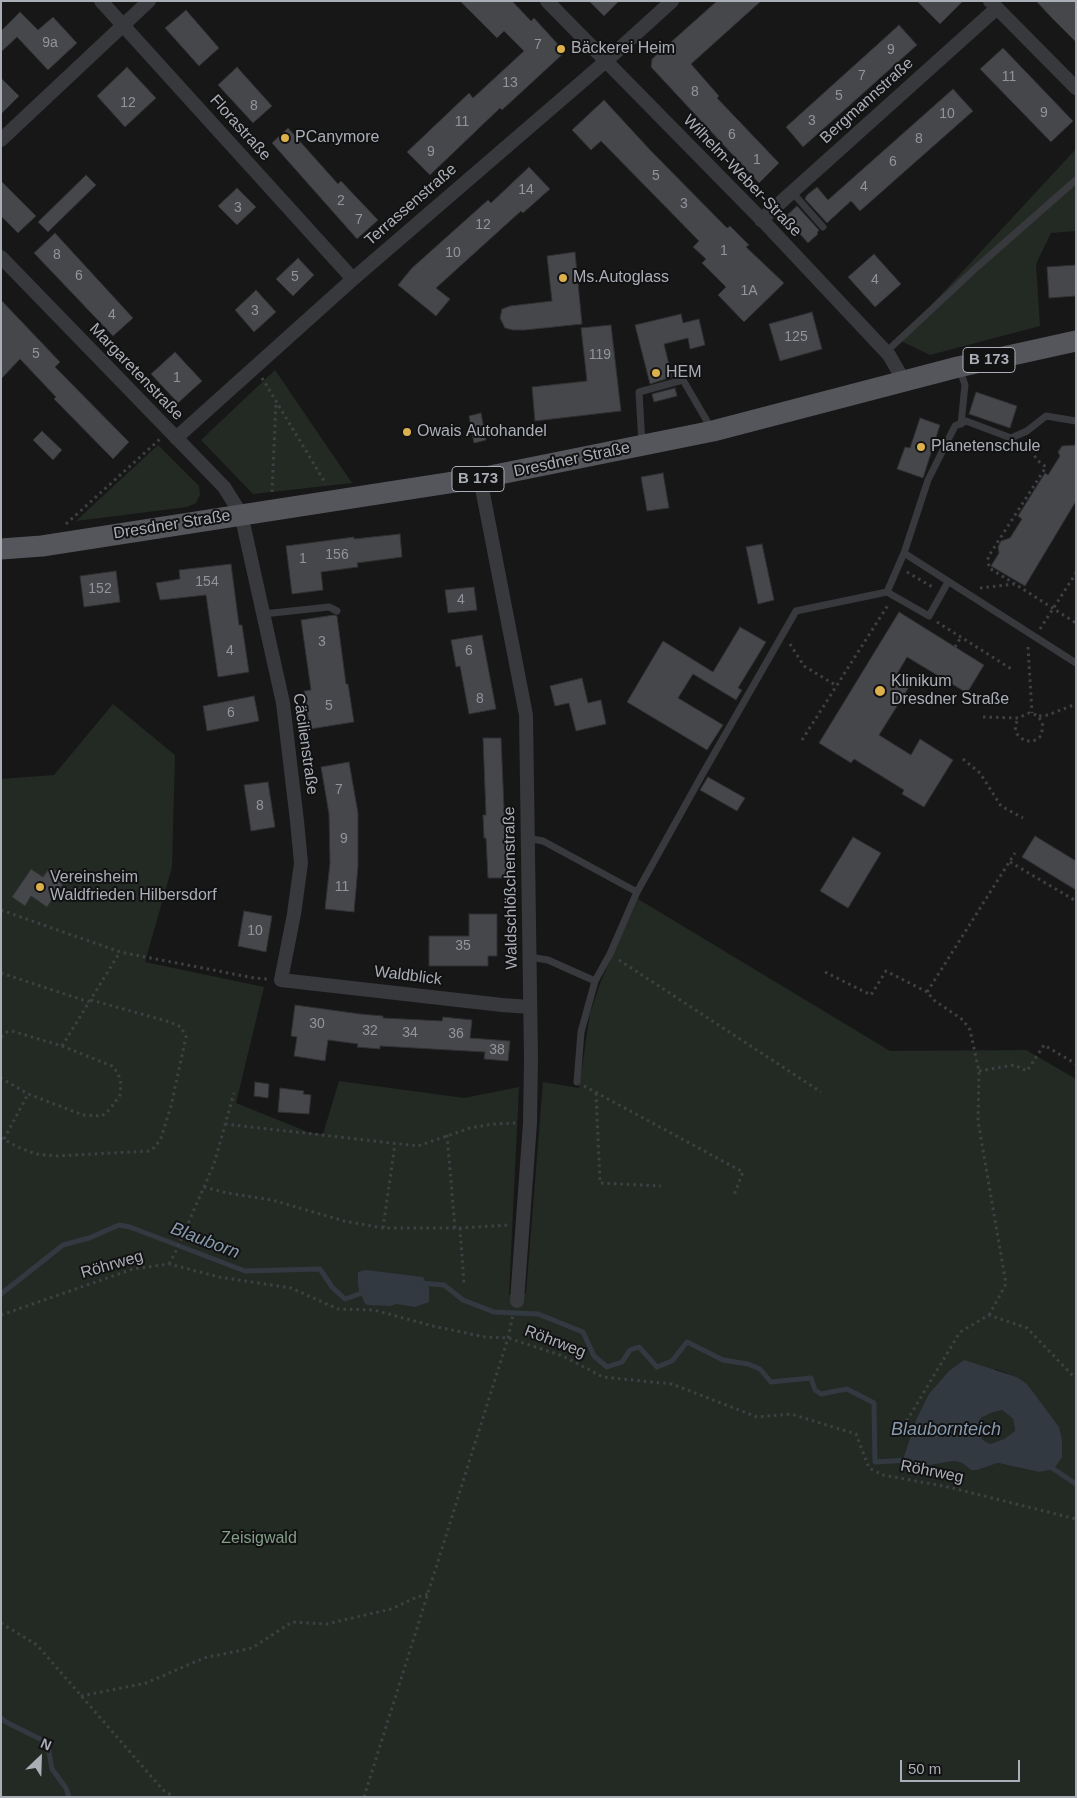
<!DOCTYPE html>
<meta charset="utf-8">
<style>
body{margin:0}
#map{position:relative;width:1077px;height:1798px;overflow:hidden;background:#171718;font-family:Arial,sans-serif}
canvas{display:block}
.frame{position:absolute;inset:0;border:2px solid #aaaeb7;pointer-events:none}
.north{position:absolute;left:15px;top:1733px;width:50px;height:50px;-webkit-text-stroke:4px #121213;paint-order:stroke;rotate:24deg;font-size:14px;font-weight:700;line-height:20px;text-align:center;color:#aaaeb7}
.north::after{content:'';display:block;margin:auto;width:18px;height:22px;background:#aaaeb7;clip-path:polygon(50% 0,100% 100%,50% 72%,0 100%)}
.scale{position:absolute;left:900px;top:1760px;width:120px;height:22px;box-sizing:border-box;border:2px solid #aaaeb7;border-top:0;padding-left:6px;font-size:15px;line-height:18px;white-space:nowrap;color:#aaaeb7;-webkit-text-stroke:4px #121213;paint-order:stroke}
</style>
<div id="map">
<canvas width="1077" height="1798"></canvas>
<div class="frame"></div>
<div class="north">N</div>
<div class="scale">50 m</div>
</div>
<script>
const c = document.querySelector('canvas').getContext('2d');
c.lineJoin = 'round';
function paint(path, color) { c.fillStyle = color; c.fill(path, 'evenodd'); }
const poly = rows => new Path2D(rows.map(r => 'M' + r).join(''));
function strokePath(path, color, width, dash) { c.strokeStyle = color; c.lineWidth = width; c.lineCap = dash ? 'butt' : 'round'; c.setLineDash(dash || []); c.stroke(path); }
function label(font, color, halo, rows, align = 'center') {
  c.font = font + ' Arial,sans-serif'; c.lineWidth = 4; c.setLineDash([]); c.textBaseline = 'middle'; c.strokeStyle = halo; c.fillStyle = color; for (const [text, x, y, turn = 0] of rows) {
    c.save(); c.translate(x, y); c.rotate((+turn || 0) * Math.PI / 180); c.textAlign = isNaN(turn) ? turn : align; if (halo) c.strokeText(text, 0, 0); c.fillText(text, 0, 0); c.restore();
  }
}
const green = poly([
 [1076,149,1076,231,1051,233,1036,264,1040,326,930,355,899,340],
 [275,370,352,483,253,494,201,440],
 [158,445,199,486,200,495,196,503,187,507,76,521],
 [113,704,175,755,172,867,145,962,264,987,236,1103,308,1132,323,1134,339,1081,464,1098,519,1087,509,1295,526,1293,543,1082,579,1088,590,1013,601,981,638,899,890,1051,1026,1050,1076,1079,1076,1797,1,1797,1,779,54,775],
 [995,1369,1017,1377,1027,1384,1045,1410,1039,1472,998,1463,977,1470,971,1470,962,1463,954,1461,919,1467,902,1462,916,1420],
 [1002,1410,1013,1419,1015,1432,1004,1439,990,1444,983,1440,977,1428,981,1418,991,1413]
]);
const water = poly([
 [366,1270,423,1277,429,1288,429,1302,415,1307,396,1304,391,1306,367,1305,364,1302,358,1285,358,1272],
 [964,1360,1017,1377,1027,1384,1059,1427,1062,1440,1062,1457,1054,1469,1039,1472,998,1463,977,1470,971,1470,962,1463,954,1461,919,1467,908,1467,902,1462,916,1420,929,1394,949,1371],
 [1002,1410,1013,1419,1015,1431,1004,1439,990,1444,983,1440,977,1428,981,1418,991,1413]
]);
const stream = poly([
 [420,1283,444,1285,463,1300,494,1312,538,1314,583,1332,594,1356,607,1367,622,1362,630,1350,639,1347,657,1367,672,1361,687,1342,723,1360,748,1364,760,1369,771,1382,811,1378,815,1390,821,1394,847,1389,874,1403,875,1462,909,1460],
 [1,1294,63,1245,89,1238,119,1225,130,1227,245,1271,320,1269,332,1287,345,1299,362,1293,361,1287],
 [1049,1466,1076,1484],
 [1,1718,6,1722,42,1740,48,1747,52,1769,66,1788,69,1797]
]);
const building = poly([
 [460,1,512,1,531,21,534,18,565,52,502,110,500,108,430,175,407,152,469,93,473,98,524,51,504,31,497,38,460,1],
 [589,1,619,1,604,16,589,1],
 [717,1,761,1,691,64,719,96,717,98,779,163,759,183,651,67,652,59,717,1],
 [917,1,963,1,940,24,917,1],
 [1036,1,1076,1,1076,42,1052,18,1036,1],
 [186,10,219,48,199,66,165,28,186,10],
 [20,12,38,30,53,17,77,43,48,70,17,37,1,52,1,31,20,12],
 [899,25,917,45,803,147,786,127,899,25],
 [1003,48,1073,121,1051,142,980,69,1003,48],
 [127,67,156,98,125,127,97,96,127,67],
 [237,67,272,106,253,123,218,85,237,67],
 [1,78,19,96,1,114,1,78],
 [953,89,973,111,860,211,851,201,827,223,805,199,807,195,817,187,828,200,953,89],
 [604,100,652,152,727,228,730,226,749,245,746,247,784,283,744,322,718,295,726,287,702,263,706,259,693,247,699,241,601,141,591,150,572,130,604,100],
 [288,128,338,184,341,181,378,220,357,239,272,143,288,128],
 [529,167,550,189,523,213,521,211,436,288,450,299,436,316,398,285,412,268,488,200,491,203,529,167],
 [86,175,96,185,48,232,38,222,86,175],
 [1,181,36,216,18,233,1,216,1,181],
 [237,188,256,207,237,225,218,206,237,188],
 [797,206,819,230,817,233,818,234,808,243,785,217,797,206],
 [55,233,133,318,113,336,34,253,55,233],
 [575,252,582,324,525,330,513,330,505,328,500,318,502,309,510,306,552,301,547,256,575,252],
 [874,254,901,284,875,307,848,277,874,254],
 [298,258,314,275,293,296,276,279,298,258],
 [1076,265,1076,296,1049,298,1047,267,1076,265],
 [256,290,276,312,254,332,235,310,256,290],
 [1,300,60,362,55,367,129,442,113,459,54,399,56,397,20,359,1,379,1,300],
 [812,312,822,349,780,361,769,324,812,312],
 [681,314,683,323,699,319,705,345,690,349,688,338,664,344,672,377,650,384,635,325,681,314],
 [611,325,621,411,535,421,532,387,587,381,581,328,611,325],
 [175,352,202,381,178,403,151,374,175,352],
 [675,388,677,396,654,402,652,394,675,388],
 [976,392,1017,406,1010,428,969,414,976,392],
 [481,413,486,440,474,443,469,416,481,413],
 [920,418,940,425,923,478,897,469,905,447,910,448,920,418],
 [42,431,62,450,53,460,33,440,42,431],
 [1076,445,1076,501,1025,586,991,566,999,553,998,547,1001,541,1010,538,1022,519,1018,516,1045,473,1048,475,1060,456,1058,452,1062,446,1076,445],
 [663,473,669,508,647,511,641,477,663,473],
 [400,534,402,557,357,563,358,567,321,572,323,590,292,594,286,546,354,537,354,539,400,534],
 [762,544,774,600,758,604,746,547,762,544],
 [231,564,239,625,242,625,249,672,218,677,206,595,160,600,156,583,180,579,179,570,231,564],
 [116,571,120,602,84,607,80,576,116,571],
 [474,587,477,610,448,613,445,590,474,587],
 [899,612,984,665,967,693,907,657,894,679,909,687,879,735,911,755,920,739,953,760,924,807,902,794,904,790,854,759,851,763,819,743,899,612],
 [334,615,337,616,346,684,348,684,354,722,310,729,304,691,311,690,301,620,334,615],
 [740,627,766,642,738,688,742,690,736,700,693,674,678,698,723,725,707,750,627,702,663,641,713,672,740,627],
 [482,635,496,709,469,714,460,666,456,667,451,640,482,635],
 [582,678,588,703,601,700,606,724,576,731,569,703,555,706,550,686,582,678],
 [254,696,259,721,207,731,203,706,254,696],
 [483,738,501,738,507,878,488,878,486,838,484,838,483,815,486,815,483,738],
 [349,762,358,813,358,866,354,912,325,909,330,863,329,814,321,767,349,762],
 [708,777,745,798,737,811,700,790,708,777],
 [268,782,275,827,251,831,244,785,268,782],
 [1035,836,1076,861,1076,890,1022,857,1035,836],
 [853,837,881,853,848,908,820,891,853,837],
 [50,867,67,878,47,907,31,896,25,906,12,897,31,869,43,877,50,867],
 [244,911,272,916,266,952,238,946,244,911],
 [469,914,497,914,497,956,488,956,488,966,429,966,429,936,469,936,469,914],
 [295,1005,360,1014,383,1016,383,1018,442,1021,443,1017,472,1020,470,1038,510,1041,508,1061,484,1059,485,1052,380,1046,380,1049,357,1047,358,1044,328,1040,325,1061,294,1056,297,1037,291,1036,295,1005],
 [255,1082,269,1084,268,1098,254,1096,255,1082],
 [280,1088,304,1091,303,1094,311,1095,309,1114,278,1112,280,1088]
]);
const path = poly([
 [262,378,326,484],
 [272,492,276,403],
 [66,524,160,439],
 [907,572,934,588],
 [1015,584,989,568,988,557,1046,467,1037,460,1027,442],
 [980,588,1015,584,1076,623],
 [937,622,1013,670],
 [1040,629,1076,573],
 [790,644,804,666,837,686],
 [955,647,961,637],
 [1028,647,1032,713],
 [1039,716,1048,715,1076,704],
 [983,717,1018,718,1029,713,1036,715,1041,720,1043,726,1041,736,1036,740,1031,741,1025,741,1020,737,1017,734,1015,727,1018,718],
 [802,740,888,605],
 [963,759,980,773,1001,806,1023,818],
 [1010,862,1076,901],
 [1,910,120,952,254,978,268,979],
 [619,960,821,1092],
 [825,972,871,995,886,971,927,992],
 [1,973,89,1002],
 [1,1037,7,1032,12,1031,62,1046,112,1066,118,1073,121,1084,120,1095,110,1109,102,1116,83,1115,28,1094,1,1078],
 [62,1046,120,952],
 [979,1071,1014,1065,1027,1071,1044,1045,1076,1064],
 [584,1086,743,1172,734,1195],
 [596,1093,600,1183,661,1186],
 [225,1124,418,1146,470,1128,493,1124,517,1123],
 [447,1135,455,1228],
 [1,1138,20,1148,36,1154,57,1156,149,1151,155,1147,161,1138,171,1106,186,1037,181,1027,170,1022,91,1000],
 [4,1139,28,1094],
 [204,1187,227,1193,272,1200,344,1221,383,1228,460,1228,510,1225],
 [383,1228,395,1144],
 [460,1228,464,1284],
 [169,1264,176,1251,214,1164,234,1093],
 [1,1315,133,1269,169,1264,219,1277,291,1288,338,1309,374,1310,433,1326,485,1337,508,1338,563,1356,603,1377,672,1384,757,1417,791,1414,856,1434,869,1468,883,1475,948,1487,1076,1519],
 [989,1315,1006,1284,978,1121,979,1071,970,1030,963,1020,935,1001,927,992,1015,853],
 [900,1432,960,1332,989,1315,1027,1328,1076,1379],
 [1,1623,37,1645,163,1790,174,1797],
 [81,1696,146,1683,204,1658,252,1648,292,1622,327,1624,391,1609,417,1597,428,1594],
 [364,1797,508,1338,513,1315]
]);
const lane = poly([
 [792,192,823,227],
 [886,352,977,267,1076,180],
 [960,370,965,385,961,424],
 [642,444,639,392,683,380,711,428],
 [904,553,1076,663],
 [948,582,929,616,887,592,904,553,928,480,955,426,966,421,1011,438,1027,431,1046,416,1076,421],
 [263,614,329,607,337,611],
 [527,838,543,841,637,892,610,954,595,981,548,960,529,957],
 [637,892,702,775,796,611,887,592],
 [577,1082,581,1032,595,981]
]);
const street = poly([
 [101,1,353,279],
 [547,1,765,223,889,355,904,381],
 [990,1,1076,88],
 [1,140,149,1],
 [761,220,997,8],
 [1,257,224,487,241,514,283,703,297,821,301,863,294,914,281,980,502,1005,530,1007],
 [176,438,353,279,606,61,672,1],
 [480,478,526,715,531,1059,530,1123,517,1301]
]);
const primary = poly([
 [1,549,42,546,480,478,713,431,958,367,1076,341]
]);
const markers = [
 [561,49,5,"#dcb04b"],
 [285,138,5,"#dcb04b"],
 [563,278,5,"#dcb04b"],
 [656,373,5,"#dcb04b"],
 [407,432,5,"#dcb04b"],
 [921,447,5,"#dcb04b"],
 [880,691,6,"#dcb04b"],
 [40,887,5,"#dcb04b"]
];
const numberNames = [
 ["9a",50,43],
 ["7",538,45],
 ["9",891,50],
 ["7",862,76],
 ["11",1009,77],
 ["13",510,83],
 ["8",695,92],
 ["5",839,96],
 ["12",128,103],
 ["8",254,106],
 ["9",1044,113],
 ["10",947,114],
 ["3",812,121],
 ["11",462,122],
 ["6",732,135],
 ["8",919,139],
 ["9",431,152],
 ["1",757,160],
 ["6",893,162],
 ["5",656,176],
 ["4",864,187],
 ["14",526,190],
 ["2",341,201],
 ["3",684,204],
 ["3",238,208],
 ["7",359,220],
 ["12",483,225],
 ["1",724,251],
 ["10",453,253],
 ["8",57,255],
 ["6",79,276],
 ["5",295,277],
 ["4",875,280],
 ["1A",749,291],
 ["3",255,311],
 ["4",112,315],
 ["125",796,337],
 ["5",36,354],
 ["119",600,355],
 ["1",177,378],
 ["156",337,555],
 ["1",303,559],
 ["154",207,582],
 ["152",100,589],
 ["4",461,600],
 ["3",322,642],
 ["4",230,651],
 ["6",469,651],
 ["8",480,699],
 ["5",329,706],
 ["6",231,713],
 ["7",339,790],
 ["8",260,806],
 ["9",344,839],
 ["11",342,887],
 ["10",255,931],
 ["35",463,946],
 ["30",317,1024],
 ["32",370,1031],
 ["34",410,1033],
 ["36",456,1034],
 ["38",497,1050]
];
const shields = [
 [989,360,52],
 [478,479,52]
];
const shieldNames = [
 ["B 173",989,360],
 ["B 173",478,479]
];
const poiNames = [
 ["Bäckerei Heim",571,49],
 ["PCanymore",295,138],
 ["Ms.Autoglass",573,278],
 ["HEM",666,373],
 ["Owais Autohandel",417,432],
 ["Planetenschule",931,447],
 ["Klinikum",891,682],
 ["Dresdner Straße",891,700],
 ["Vereinsheim",50,878],
 ["Waldfrieden Hilbersdorf",50,896]
];
const streetNames = [
 ["Bergmannstraße",867,101,-42],
 ["Florastraße",240,128,48],
 ["Wilhelm-Weber-Straße",742,176,46],
 ["Terrassenstraße",411,205,-41],
 ["Margaretenstraße",136,372,46],
 ["Dresdner Straße",572,460,-12],
 ["Dresdner Straße",172,525,-9],
 ["Cäcilienstraße",305,744,82],
 ["Waldschlößchenstraße",511,888,-91],
 ["Waldblick",408,976,7],
 ["Röhrweg",112,1265,-16],
 ["Röhrweg",555,1342,21],
 ["Röhrweg",932,1472,11]
];
const parkNames = [
 ["Zeisigwald",259,1539]
];
const waterNames = [
 ["Blauborn",205,1241,21],
 ["Blaubornteich",946,1430]
];
paint(green, '#232a24');
paint(water, '#323940');
strokePath(stream, '#323940', 5);
paint(building, '#46474b');
strokePath(building, '#313134', 1);
strokePath(path, '#3e4044', 3, [2.5, 4]);
strokePath(lane, '#38393d', 7);
strokePath(street, '#38393d', 14);
strokePath(primary, '#55565c', 21);
for (const [x, y, r, color] of markers) { const dot = new Path2D(); dot.arc(x, y, r, 0, 2 * Math.PI); c.fillStyle = color; c.fill(dot); strokePath(dot, '#121213', 2); }
label('14px', '#91949c', null, numberNames);
for (const [x, y, w] of shields) { const box = new Path2D(); box.roundRect(x - w / 2, y - 12.5, w, 25, 4); c.fillStyle = '#121213'; c.fill(box); strokePath(box, '#aaaeb7', 1); }
label('bold 15px', '#aaaeb7', null, shieldNames);
label('16px', '#aaaeb7', '#121213', poiNames, 'left');
label('16px', '#aaaeb7', '#121213', streetNames);
label('16px', '#849f87', '#121213', parkNames);
label('italic 18px', '#8699ad', '#121213', waterNames);
</script>
